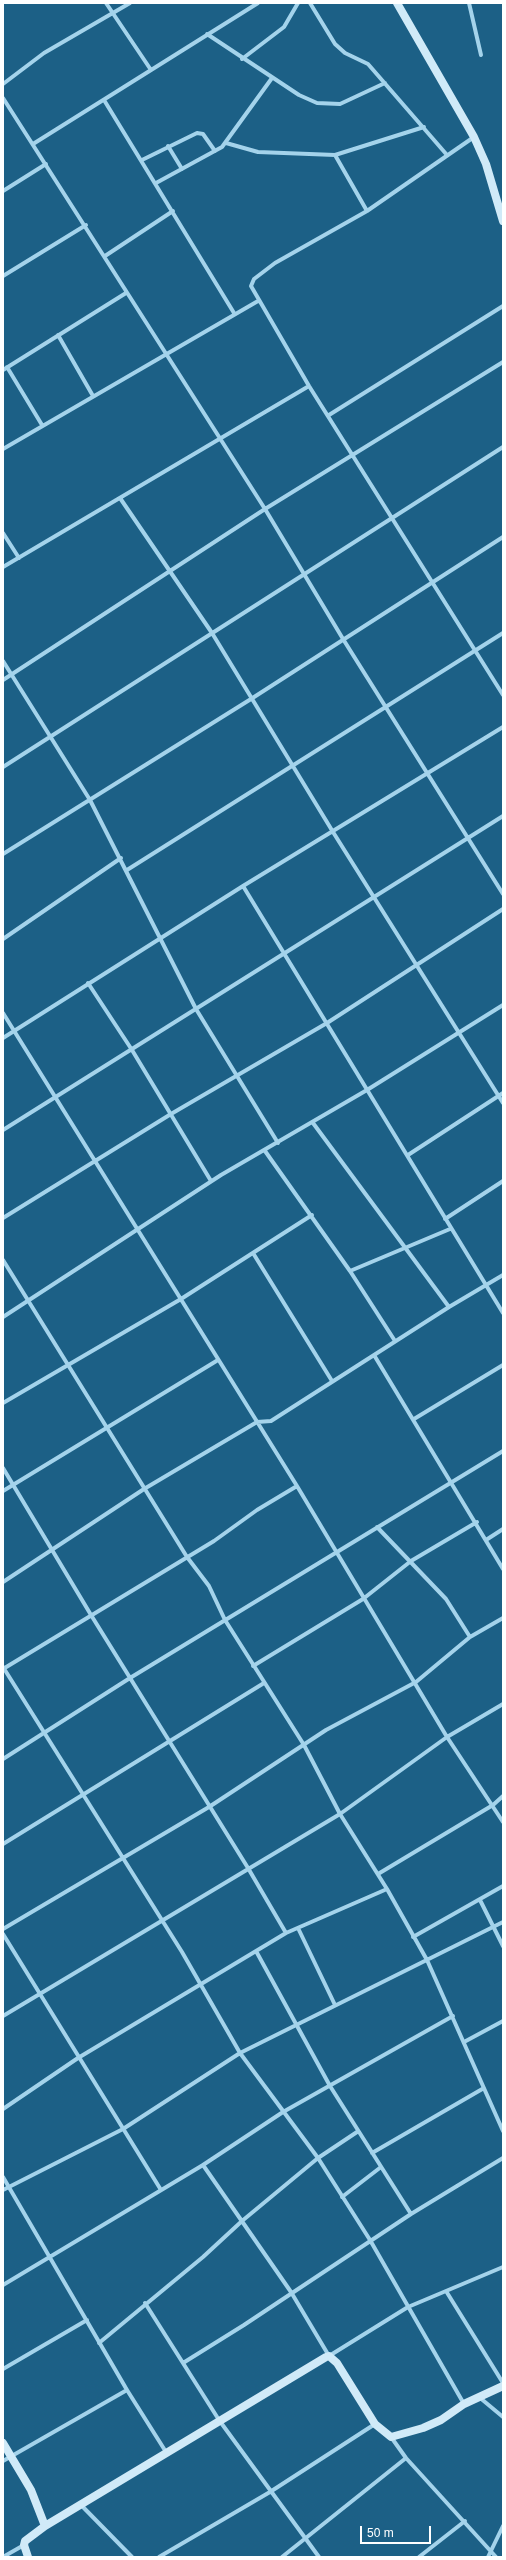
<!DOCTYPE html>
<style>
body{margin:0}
#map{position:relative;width:506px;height:2560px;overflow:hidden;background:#1c6086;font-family:Arial,sans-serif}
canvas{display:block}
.frame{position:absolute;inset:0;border:4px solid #fff;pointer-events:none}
.scale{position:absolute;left:360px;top:2526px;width:71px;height:18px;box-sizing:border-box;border:2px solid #fff;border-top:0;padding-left:5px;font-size:12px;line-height:14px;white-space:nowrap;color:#fff;-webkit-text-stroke:3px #1c6086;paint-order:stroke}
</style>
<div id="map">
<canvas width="506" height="2560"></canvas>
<div class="frame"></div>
<div class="scale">50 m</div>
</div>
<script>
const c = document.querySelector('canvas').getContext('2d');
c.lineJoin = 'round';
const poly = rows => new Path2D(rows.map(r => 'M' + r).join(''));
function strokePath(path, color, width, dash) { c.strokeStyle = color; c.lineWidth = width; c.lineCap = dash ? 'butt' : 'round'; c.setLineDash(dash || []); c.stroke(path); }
const street = poly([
 [106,3,151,70],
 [310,3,335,44,345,53,368,64,447,155],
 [469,3,481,55],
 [207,34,299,95,317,103,340,104,385,83],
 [242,59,284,27,298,3],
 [3,84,44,53,130,3],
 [3,98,265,509,343,639,503,894],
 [104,100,234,313],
 [474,137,367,211,275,263,254,279,251,286,309,386,503,695],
 [226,143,258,152,335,155,424,127],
 [33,144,258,3],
 [168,146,182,169],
 [335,155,367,211],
 [142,160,197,133,203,134,215,151],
 [156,183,222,147,272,78],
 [3,191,46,164],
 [105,256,173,211],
 [3,276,86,225],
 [58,335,93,396],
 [7,367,42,425],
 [3,370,126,293],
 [329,415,503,306],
 [3,449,258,301],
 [120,498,212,633,333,832,503,1103],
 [3,533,19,558],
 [3,567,309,386],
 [3,661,90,800,196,1009,278,1143],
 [3,680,265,509,503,362],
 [3,767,503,447],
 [3,854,251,699,503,537],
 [127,870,503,633],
 [243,886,503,1313],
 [3,939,121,858],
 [88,983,132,1050,211,1181],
 [3,1013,297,1486,447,1737,503,1822],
 [3,1038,243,886,503,727],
 [313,1123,449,1307],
 [3,1130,503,816],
 [265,1151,350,1271,395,1341],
 [408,1155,503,1093],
 [3,1218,171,1114,327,1023,503,909],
 [445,1219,503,1181],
 [253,1253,332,1381],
 [3,1260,187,1557,209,1586,225,1620,304,1745,340,1814,387,1889,427,1960,503,2131],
 [350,1271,450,1229],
 [3,1317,221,1175,367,1090,503,1005],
 [374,1355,503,1569],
 [3,1403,181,1299,312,1215],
 [414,1419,503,1365],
 [3,1468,91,1615,248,1868,286,1933],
 [3,1491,218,1360],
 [377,1527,446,1599,470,1637],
 [486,1540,503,1529],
 [3,1582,144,1489,257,1422,271,1421,449,1307,503,1275],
 [253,1666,363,1599,411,1561,477,1522],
 [3,1667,182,1952,240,2053,318,2158,370,2240,464,2404],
 [3,1669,214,1541,257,1510,297,1486],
 [3,1759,130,1678,503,1451],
 [3,1844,264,1683],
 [378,1874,493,1805,503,1796],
 [480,1900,503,1946],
 [298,1928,335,2005],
 [3,1929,209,1807,326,1730,416,1682,470,1637,503,1618],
 [3,1934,161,2190],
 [413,1937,503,1886],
 [256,1951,330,2086,411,2214],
 [3,2016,340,1814,447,1737,503,1704],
 [464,2042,503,2021],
 [3,2109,78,2058,286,1933,387,1889],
 [372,2153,484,2088],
 [203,2165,291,2292,329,2356,408,2307,503,2267],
 [3,2177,127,2390,166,2452],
 [3,2190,123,2129,240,2053,503,1922],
 [342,2197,381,2167],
 [3,2285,203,2165,283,2112,453,2016],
 [446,2291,503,2383],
 [145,2303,219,2420,319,2557],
 [99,2343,203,2257,242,2221,318,2158,357,2132],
 [183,2363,244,2325,411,2214,503,2158],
 [3,2369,87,2320],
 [479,2397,503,2417],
 [391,2437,406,2458,496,2557],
 [3,2461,127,2390],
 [81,2505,132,2557],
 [3,2557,24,2545],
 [159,2557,270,2492,375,2424],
 [282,2557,406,2458],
 [419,2557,465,2521],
 [488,2557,503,2526]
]);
const secondary = poly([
 [397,3,474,137,486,164,503,221],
 [3,2443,31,2490,45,2526],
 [28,2557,24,2545,25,2541,45,2526,326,2357,329,2356,337,2363,375,2424,391,2437,423,2428,441,2420,464,2404,503,2386]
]);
strokePath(street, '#a4d3eb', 4);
strokePath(secondary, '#d0eaf8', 8);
</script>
